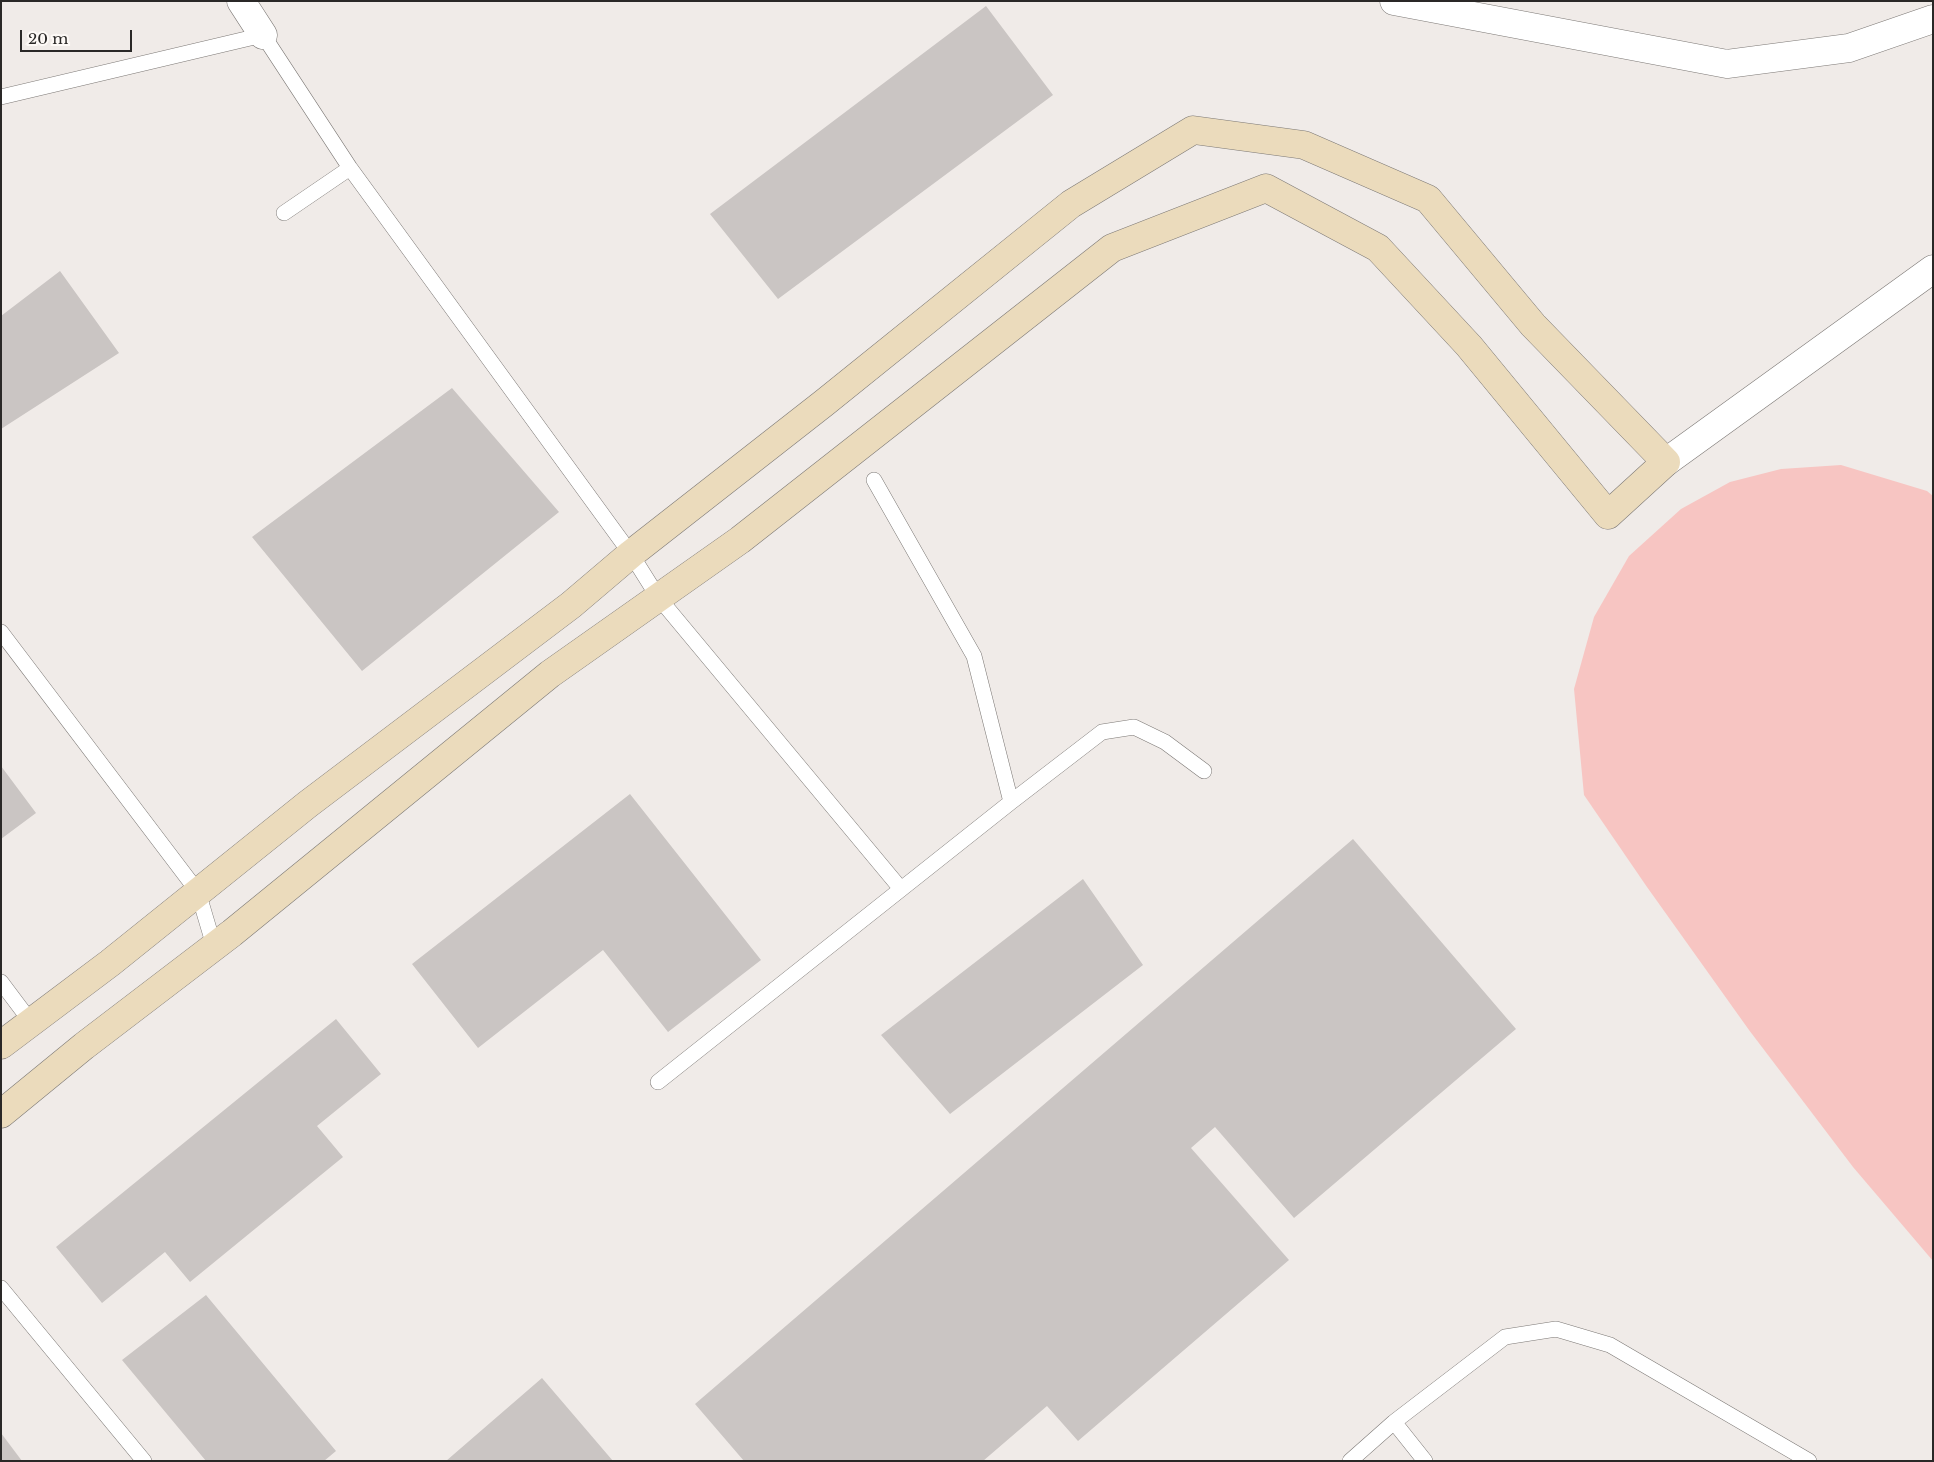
<!DOCTYPE html>
<style>
body{margin:0}
#map{position:relative;width:1934px;height:1462px;overflow:hidden;background:#f0ebe8;font-family:"Libre Baskerville",serif}
canvas{display:block}
.frame{position:absolute;inset:0;border:2px solid #2a2827;pointer-events:none}
.scale{position:absolute;left:20px;top:30px;width:112px;height:22px;box-sizing:border-box;border:2px solid #2a2827;border-top:0;padding-left:6px;font-size:15px;line-height:18px;white-space:nowrap;color:#2a2827;-webkit-text-stroke:4px #fdf9f6;paint-order:stroke}
</style>
<div id="map">
<canvas width="1934" height="1462"></canvas>
<div class="frame"></div>
<div class="scale">20 m</div>
</div>
<script>
const c = document.querySelector('canvas').getContext('2d');
c.lineJoin = 'round';
function paint(path, color) { c.fillStyle = color; c.fill(path, 'evenodd'); }
const poly = rows => new Path2D(rows.map(r => 'M' + r).join(''));
function strokePath(path, color, width, dash) { c.strokeStyle = color; c.lineWidth = width; c.lineCap = dash ? 'butt' : 'round'; c.setLineDash(dash || []); c.stroke(path); }
const green = poly([
 [1841,465,1927,491,1933,496,1933,1261,1853,1167,1749,1030,1647,887,1584,795,1574,689,1594,617,1629,556,1681,509,1730,482,1781,469]
]);
const building = poly([
 [986,6,1053,95,778,299,710,214],
 [60,271,119,353,1,429,1,316],
 [452,388,559,512,362,671,252,537],
 [1,766,36,813,1,839],
 [630,794,761,960,668,1032,603,950,478,1048,412,964],
 [1353,839,1516,1029,1294,1218,1215,1127,1191,1148,1289,1260,1078,1441,1047,1406,983,1461,744,1461,695,1404],
 [1083,879,1143,965,950,1114,881,1035],
 [336,1019,381,1074,317,1126,343,1157,190,1282,165,1252,102,1303,56,1247],
 [206,1295,336,1451,324,1461,206,1461,122,1360],
 [542,1378,613,1461,446,1461],
 [1,1433,22,1461,1,1461]
]);
const lane = poly([
 [1,97,263,35,350,168,631,554,658,597,901,889],
 [284,213,350,168],
 [874,480,974,656,1011,802],
 [1,632,198,892,214,946],
 [1,982,31,1022],
 [658,1082,1011,802,1102,732,1134,727,1165,742,1204,771],
 [1,1288,144,1461],
 [1394,1422,1425,1461],
 [1350,1461,1394,1422,1505,1337,1556,1329,1610,1345,1809,1461]
]);
const street = poly([
 [241,1,263,35],
 [1394,1,1727,64,1849,48,1933,19],
 [1666,462,1933,269]
]);
const secondary = poly([
 [1,1045,110,963,308,804,571,605,631,554,824,403,1071,204,1193,130,1304,145,1428,199,1533,325,1666,462,1608,515,1469,346,1378,248,1266,188,1112,248,740,540,550,674,232,933,84,1046,1,1114]
]);
paint(green, '#f7c5c2');
paint(building, '#cac5c3');
strokePath(lane, '#7c7875', 16);
strokePath(street, '#7c7875', 29);
strokePath(secondary, '#7c7875', 29);
strokePath(lane, '#fff', 15);
strokePath(street, '#fff', 28);
strokePath(secondary, '#ebdbbc', 28);
</script>
